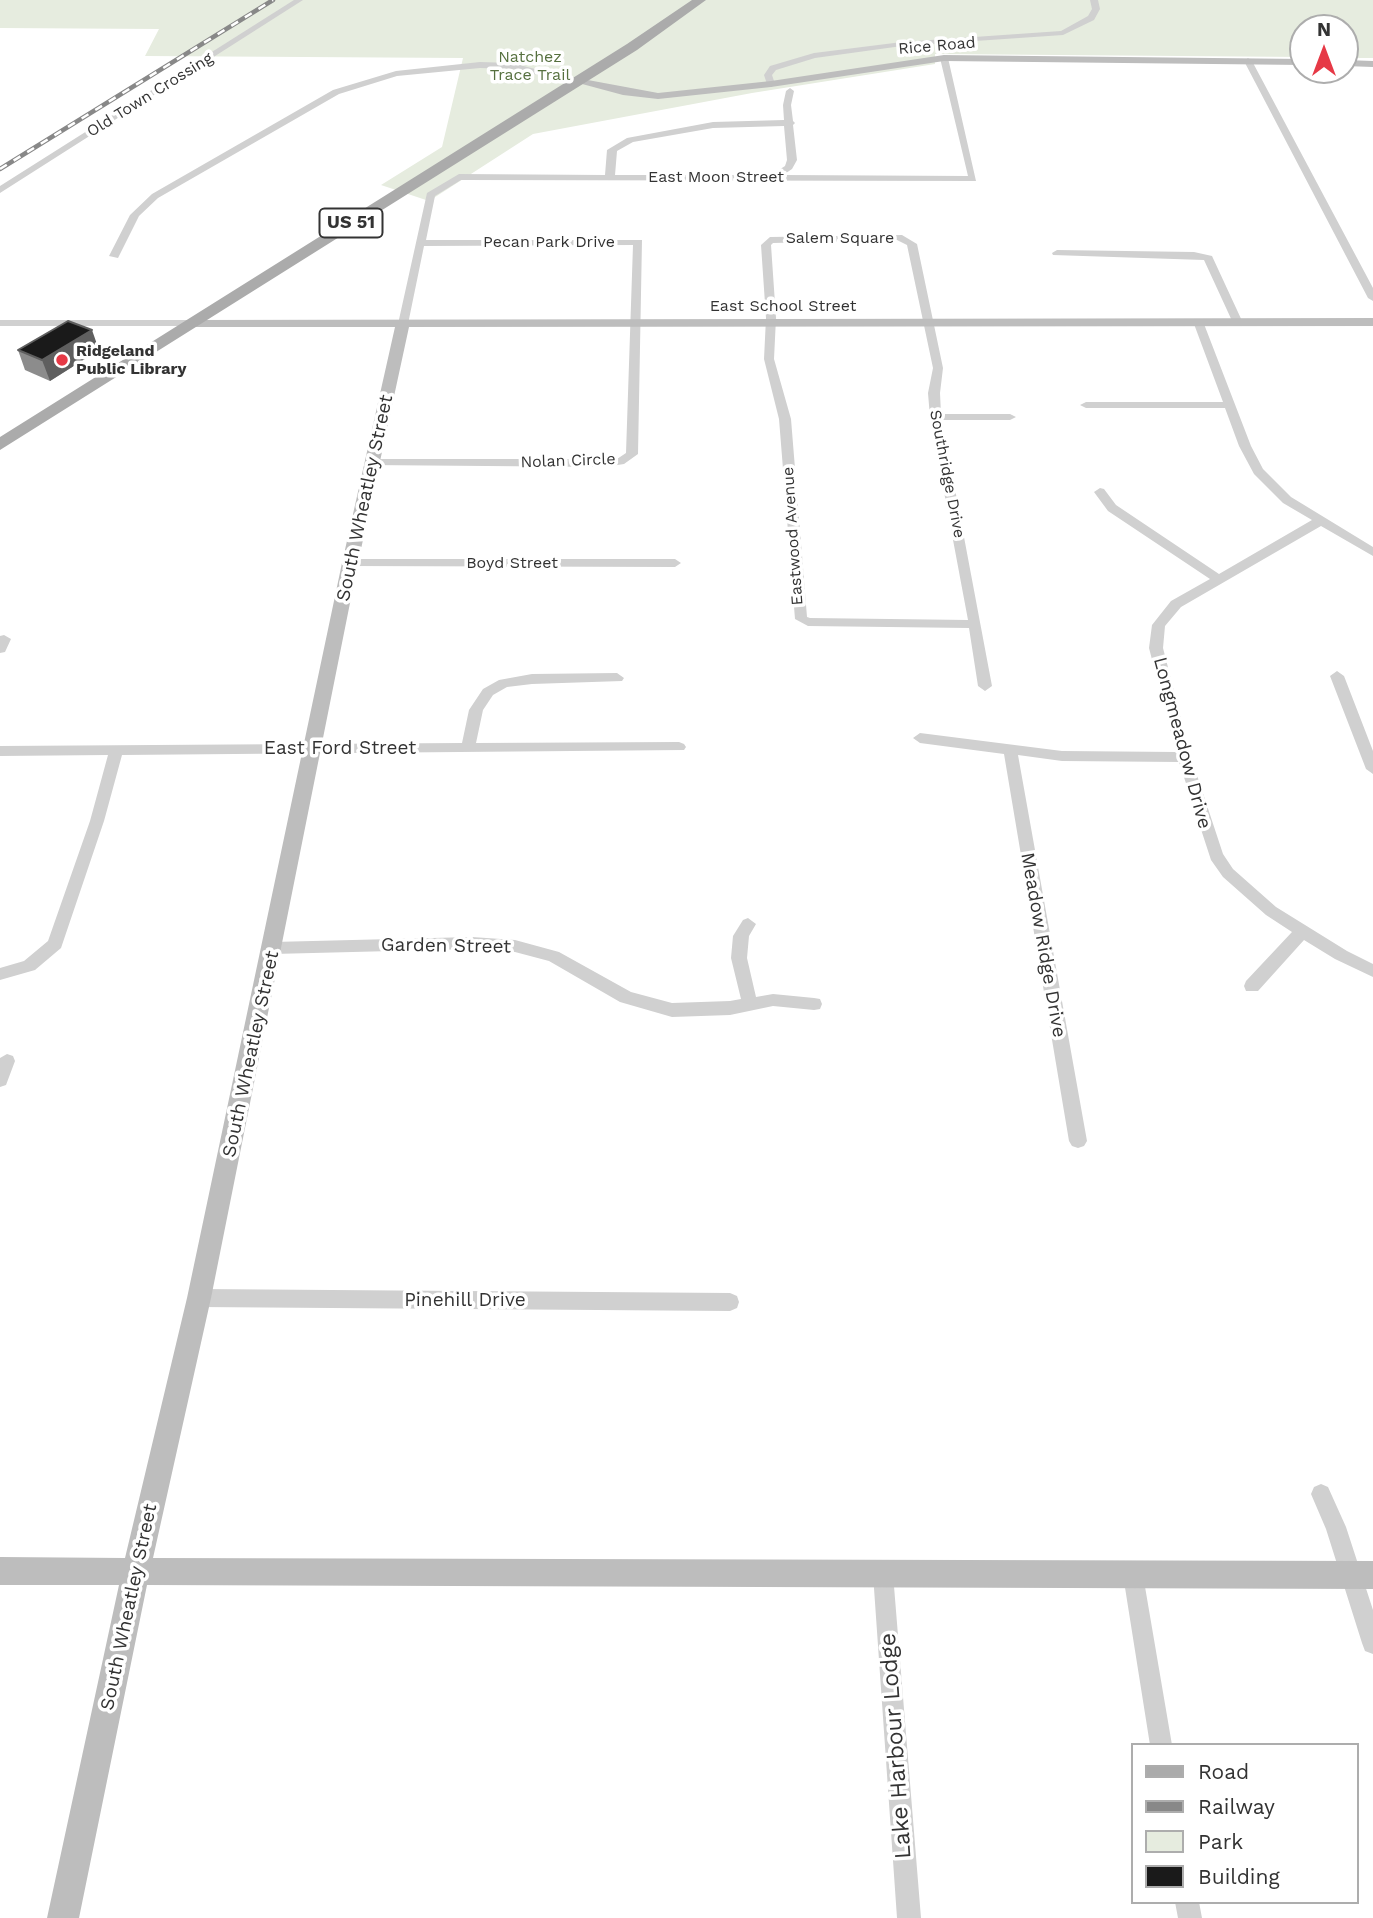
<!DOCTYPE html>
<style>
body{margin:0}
#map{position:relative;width:1373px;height:1918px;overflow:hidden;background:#fff;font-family:"Work Sans",sans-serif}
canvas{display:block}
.legend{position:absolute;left:1131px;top:1743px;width:228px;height:161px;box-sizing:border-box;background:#fff;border:2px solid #adadad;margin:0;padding:9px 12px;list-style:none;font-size:21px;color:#333}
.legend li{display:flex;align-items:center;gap:14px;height:35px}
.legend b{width:35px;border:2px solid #adadad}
.north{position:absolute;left:1289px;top:14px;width:70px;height:70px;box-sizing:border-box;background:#fff;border:2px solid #adadad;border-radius:50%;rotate:0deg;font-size:19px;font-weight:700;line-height:28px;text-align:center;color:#333}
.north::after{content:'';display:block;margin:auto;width:24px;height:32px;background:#e63946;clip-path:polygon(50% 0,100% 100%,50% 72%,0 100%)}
</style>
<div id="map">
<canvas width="1373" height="1918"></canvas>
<ul class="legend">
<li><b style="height:9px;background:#ababab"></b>Road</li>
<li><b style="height:9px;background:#888"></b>Railway</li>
<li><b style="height:19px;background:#e6ecdf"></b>Park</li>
<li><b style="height:19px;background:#1a1a1a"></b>Building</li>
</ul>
<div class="north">N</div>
</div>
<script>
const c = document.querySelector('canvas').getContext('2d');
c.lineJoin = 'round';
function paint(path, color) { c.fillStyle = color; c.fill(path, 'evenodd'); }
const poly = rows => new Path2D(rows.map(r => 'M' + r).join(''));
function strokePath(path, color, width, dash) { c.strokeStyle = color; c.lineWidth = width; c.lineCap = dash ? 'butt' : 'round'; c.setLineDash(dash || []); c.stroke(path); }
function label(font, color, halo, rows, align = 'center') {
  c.font = font + ' "Work Sans",sans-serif'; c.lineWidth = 7; c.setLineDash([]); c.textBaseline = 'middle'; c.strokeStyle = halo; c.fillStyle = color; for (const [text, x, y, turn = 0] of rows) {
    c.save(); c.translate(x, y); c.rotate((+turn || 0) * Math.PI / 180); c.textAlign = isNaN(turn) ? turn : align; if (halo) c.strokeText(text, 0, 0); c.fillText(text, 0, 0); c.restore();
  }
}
const green = poly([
 [0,0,1373,0,1373,58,1345,58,1345,28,1303,28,1303,57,935,54,935,64,752,93,533,134,429,201,381,185,442,147,463,58,145,56,159,29,0,28]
]);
const street = poly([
 [294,0,303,0,0,193,0,186,294,0],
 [1090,0,1098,0,1100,9,1094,20,1063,35,902,46,815,58,776,70,772,75,775,84,771,87,767,84,764,75,770,66,814,53,902,42,1061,31,1088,16,1092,9,1090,0],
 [944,55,948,58,976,181,461,180,435,196,426,240,642,240,638,454,624,464,605,467,368,465,366,463,372,459,617,459,626,453,633,245,424,246,408,324,399,326,398,324,427,193,459,174,605,175,607,150,627,138,713,122,784,120,783,105,786,91,790,88,794,91,791,105,793,121,795,123,793,125,797,160,792,169,783,175,968,176,940,58,944,55],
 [784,126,787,160,785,166,771,175,615,175,617,151,633,142,713,128,784,126],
 [1248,58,1252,61,1373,288,1373,301,1368,298,1244,61,1248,58],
 [480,62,512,63,581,81,577,84,512,69,480,68,397,76,339,94,158,198,139,216,118,258,109,256,130,215,152,194,333,90,396,71,480,62],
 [902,235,917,244,943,368,940,393,941,414,1010,414,1016,417,1010,420,942,420,992,686,985,691,978,686,969,628,808,626,795,619,779,419,764,359,766,318,761,245,770,237,902,235],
 [897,240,907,245,933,368,928,393,930,417,968,620,810,618,807,617,791,419,774,359,776,318,771,245,773,243,897,240],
 [1057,250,1194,252,1212,256,1243,323,1238,326,1233,323,1204,260,1053,255,1052,253,1057,250],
 [0,320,192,320,197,323,192,326,0,326,0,320],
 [1199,321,1204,324,1251,446,1263,469,1291,497,1373,547,1373,556,1321,526,1181,607,1165,626,1163,648,1191,757,1223,854,1233,869,1276,907,1347,951,1373,964,1373,977,1335,959,1304,940,1258,991,1246,991,1244,986,1246,981,1292,932,1266,915,1223,877,1211,860,1179,762,1062,761,1018,755,1087,1141,1084,1146,1078,1148,1072,1146,1069,1141,1004,754,920,743,913,738,920,733,1062,751,1176,752,1149,648,1152,625,1171,601,1210,579,1108,511,1094,492,1100,488,1104,489,1116,505,1219,574,1312,520,1283,503,1254,474,1239,446,1225,408,1086,408,1080,405,1086,402,1223,402,1194,324,1199,321],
 [350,559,675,559,681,563,675,567,346,566,344,563,350,559],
 [4,635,11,639,5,652,0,653,0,636,4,635],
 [1337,671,1344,676,1373,751,1373,774,1366,769,1330,676,1337,671],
 [617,673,624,678,622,681,532,684,507,687,493,695,483,710,476,743,679,742,684,744,686,747,684,750,122,755,104,821,61,948,35,970,0,980,0,968,24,961,48,941,90,821,108,755,0,756,0,746,462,743,469,710,483,689,499,680,532,674,617,673],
 [748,918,756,924,749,936,747,958,756,997,773,994,814,998,820,999,822,1004,820,1009,814,1010,773,1006,730,1015,672,1017,620,1002,549,961,515,952,472,949,273,954,267,952,265,948,267,944,273,942,472,937,515,940,559,952,631,992,672,1003,730,1001,741,999,731,958,733,936,743,920,748,918],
 [7,1054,13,1056,15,1061,6,1085,0,1087,0,1058,7,1054],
 [199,1289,730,1293,737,1296,739,1302,737,1308,730,1311,199,1307,192,1304,190,1298,192,1292,199,1289],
 [1321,1484,1328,1487,1346,1527,1373,1610,1373,1654,1365,1651,1362,1643,1326,1529,1311,1494,1314,1487,1321,1484],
 [883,1564,890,1567,893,1574,921,1918,897,1918,873,1574,876,1567,883,1564],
 [1133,1565,1140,1568,1143,1575,1172,1745,1150,1745,1123,1575,1126,1568,1133,1565],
 [1175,1902,1199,1902,1202,1918,1178,1918,1175,1902]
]);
const secondary = poly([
 [944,55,1303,59,1303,65,944,61,771,87,658,99,623,95,571,81,577,78,658,93,771,81,944,55],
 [1345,60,1373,61,1373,67,1345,66,1345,60],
 [1373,318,1373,326,409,327,358,563,211,1298,153,1558,1373,1561,1373,1589,147,1585,79,1918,47,1918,119,1585,0,1585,0,1557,125,1558,187,1298,342,563,395,327,192,327,187,326,187,320,1373,318]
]);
const primary = poly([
 [692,0,706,0,637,50,0,450,0,437,627,44,692,0]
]);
const rail = poly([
 [0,169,273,0]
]);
const wall = poly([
 [18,350,99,350,50,381,25,370]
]);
const shadedWall = poly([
 [92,330,99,350,50,381,42,360]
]);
const building = poly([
 [68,321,92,330,42,360,18,350,68,321]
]);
const markers = [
 [62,360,7,"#e63946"]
];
const farStreetnames = [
 ["Rice Road",937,46,-5],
 ["Old Town Crossing",150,95,-32],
 ["East Moon Street",716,177],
 ["Salem Square",840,238],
 ["Pecan Park Drive",549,242],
 ["East School Street",783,306],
 ["Nolan Circle",568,461,-2],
 ["Southridge Drive",947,474,79],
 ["Eastwood Avenue",793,536,-94],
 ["Boyd Street",512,563]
];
const farParknames = [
 ["Natchez",530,57],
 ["Trace Trail",530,75]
];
const farPoinames = [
 ["Ridgeland",76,351],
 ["Public Library",76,369]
];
const shields = [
 [351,223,63]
];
const shieldNames = [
 ["US 51",351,223]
];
const streetNames = [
 ["South Wheatley Street",365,498,-78],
 ["Longmeadow Drive",1182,743,75],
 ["East Ford Street",340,748],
 ["Meadow Ridge Drive",1043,945,80],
 ["Garden Street",446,946,1],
 ["South Wheatley Street",251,1054,-78],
 ["Pinehill Drive",465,1300],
 ["South Wheatley Street",129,1607,-78]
];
const nearStreetnames = [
 ["Lake Harbour Lodge",896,1746,-94]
];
paint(green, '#e6ecdf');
paint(street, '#d0d0d0');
paint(secondary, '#bdbdbd');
paint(primary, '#ababab');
strokePath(rail, '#888', 4.5);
strokePath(rail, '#fff', 2.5, [8]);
paint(wall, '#8c8c8c');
paint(shadedWall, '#5f5f5f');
paint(building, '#1a1a1a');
strokePath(building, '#5f5f5f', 2);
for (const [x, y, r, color] of markers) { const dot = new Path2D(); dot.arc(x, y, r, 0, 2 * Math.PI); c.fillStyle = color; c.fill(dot); strokePath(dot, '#fff', 2.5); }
label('16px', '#333', '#fff', farStreetnames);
label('16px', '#56703f', '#fff', farParknames);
label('bold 16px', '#333', '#fff', farPoinames, 'left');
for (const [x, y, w] of shields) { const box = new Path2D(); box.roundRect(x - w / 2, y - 14.5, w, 29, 5); c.fillStyle = '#fff'; c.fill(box); strokePath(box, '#333', 2); }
label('bold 18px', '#333', null, shieldNames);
label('19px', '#333', '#fff', streetNames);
label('23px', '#333', '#fff', nearStreetnames);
</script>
